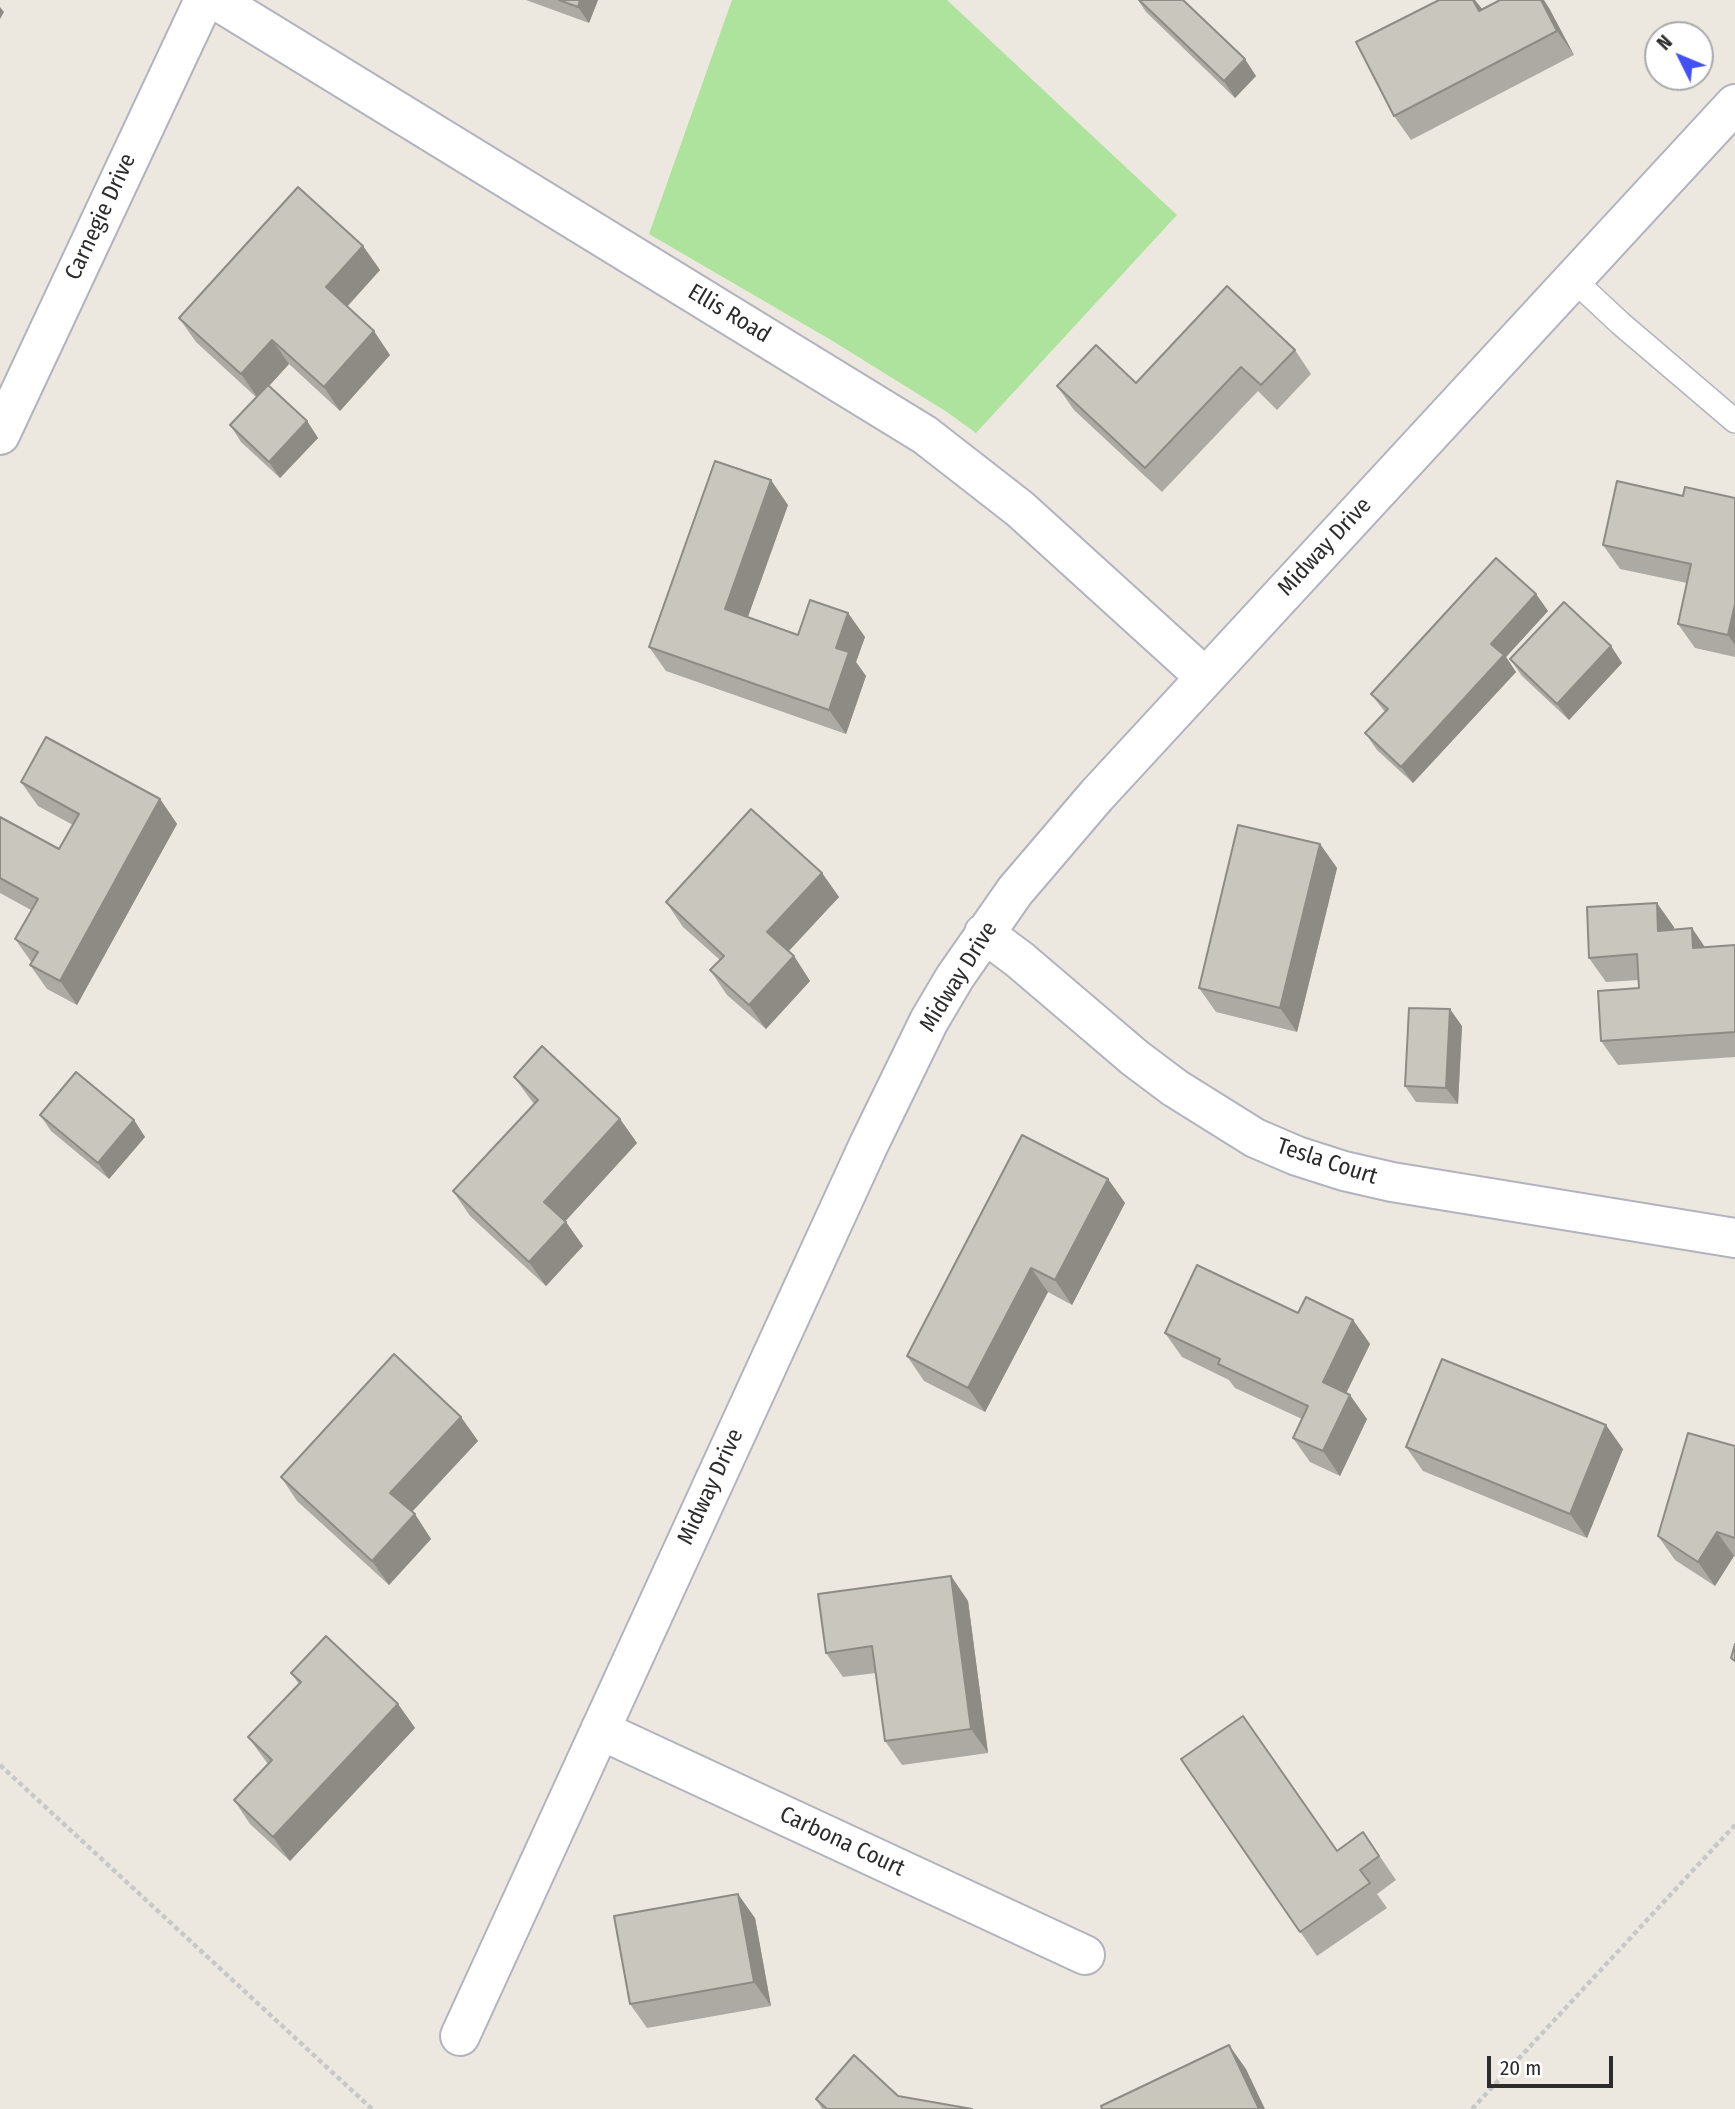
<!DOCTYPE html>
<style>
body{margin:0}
#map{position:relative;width:1735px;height:2109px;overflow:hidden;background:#ede8df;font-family:"Fira Sans Condensed",sans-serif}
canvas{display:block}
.north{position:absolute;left:1644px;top:21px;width:70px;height:70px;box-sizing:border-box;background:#fff;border:2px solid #ababab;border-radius:50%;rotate:313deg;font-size:19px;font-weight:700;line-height:28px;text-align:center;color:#2c2c2c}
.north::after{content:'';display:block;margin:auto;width:24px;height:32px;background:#4251f7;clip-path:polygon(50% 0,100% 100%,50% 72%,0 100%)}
.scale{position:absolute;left:1487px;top:2056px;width:126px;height:32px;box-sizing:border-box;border:4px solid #2c2c2c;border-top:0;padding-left:9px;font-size:21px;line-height:24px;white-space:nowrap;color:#2c2c2c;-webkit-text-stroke:5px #fff;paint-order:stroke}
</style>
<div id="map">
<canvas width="1735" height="2109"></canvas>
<div class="north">N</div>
<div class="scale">20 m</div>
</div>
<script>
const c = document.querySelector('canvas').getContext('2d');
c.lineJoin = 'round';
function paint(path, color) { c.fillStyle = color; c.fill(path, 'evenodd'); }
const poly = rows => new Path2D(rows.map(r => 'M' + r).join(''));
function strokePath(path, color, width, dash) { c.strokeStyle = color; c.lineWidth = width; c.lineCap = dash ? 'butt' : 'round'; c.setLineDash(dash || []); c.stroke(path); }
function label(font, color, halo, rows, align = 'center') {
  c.font = font + ' "Fira Sans Condensed",sans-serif'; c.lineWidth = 7; c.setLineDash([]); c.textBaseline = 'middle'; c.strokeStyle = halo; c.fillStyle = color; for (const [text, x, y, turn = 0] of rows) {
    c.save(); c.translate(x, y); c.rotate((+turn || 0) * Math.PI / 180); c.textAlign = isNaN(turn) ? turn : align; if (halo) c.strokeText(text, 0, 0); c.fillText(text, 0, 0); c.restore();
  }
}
const green = poly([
 [732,0,947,0,1177,215,976,433,947,412,831,340,649,234]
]);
const path = poly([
 [0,1765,372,2109],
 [1472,2109,1735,1825]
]);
const service = poly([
 [1573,279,1620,323,1735,421]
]);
const minor = poly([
 [216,0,925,435,1020,509,1205,677],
 [0,435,204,0],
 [984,933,1020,960,1135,1058,1175,1088,1255,1138,1297,1156,1344,1171,1392,1182,1735,1238],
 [600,1730,1085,1955],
 [460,2036,869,1144,929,1021,955,977,1015,891,1097,795,1735,104]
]);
const wall = poly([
 [526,0,598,0,589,23],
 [1138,0,1183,0,1256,76,1235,98,1146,12],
 [1549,8,1574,55,1411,140,1394,116,1482,10],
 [363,246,380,270,347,307,390,355,340,411,289,364,269,386,307,421,318,438,280,478,241,442,230,425,256,397,196,342,179,318],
 [1295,350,1311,374,1277,410,1258,391,1162,492,1074,410,1057,386,1136,383],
 [1683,496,1735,498,1735,657,1695,648,1678,624,1687,583,1620,569,1603,545],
 [788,505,748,617,798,635,848,613,865,637,856,662,866,676,846,734,666,671,649,647],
 [1536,594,1548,611,1506,657,1516,672,1413,783,1377,750,1365,733,1385,712,1371,694],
 [1611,646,1622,663,1569,720,1522,676,1510,659],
 [21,782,160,799,177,824,77,1005,47,989,30,965,32,963,15,939,31,910,0,893,0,817,59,849,73,825,38,806],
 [1320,844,1337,868,1297,1032,1216,1012,1199,988],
 [822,873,839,897,788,952,794,956,810,981,766,1029,727,995,710,970,720,960,683,927,666,902],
 [1674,927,1674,930,1705,947,1735,945,1735,1057,1618,1065,1601,1041,1639,988,1639,980,1606,982,1589,958],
 [1462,1026,1458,1104,1416,1102,1405,1086],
 [514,1077,620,1119,637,1143,565,1221,583,1246,546,1286,470,1216,453,1191,534,1104],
 [40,1115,134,1120,145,1137,109,1179,51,1131],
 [1108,1179,1125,1203,1072,1305,1048,1292,985,1412,924,1381,907,1356],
 [1298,1313,1353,1320,1370,1344,1346,1393,1367,1419,1340,1476,1310,1462,1293,1438,1302,1419,1235,1388,1229,1380,1182,1357,1165,1333],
 [461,1417,478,1441,412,1512,431,1539,389,1585,297,1501,281,1477],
 [1735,1446,1735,1557,1734,1556,1715,1586,1675,1560,1658,1536],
 [1406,1447,1623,1449,1587,1538,1423,1471],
 [951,1576,968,1601,988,1753,902,1765,885,1741,876,1673,843,1677,826,1653],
 [291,1673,398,1704,415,1728,290,1861,250,1824,234,1800,268,1764,248,1737,299,1684],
 [1181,1759,1337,1851,1363,1832,1396,1880,1377,1894,1387,1908,1317,1956],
 [755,1918,771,2006,647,2028,630,2004],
 [898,2096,972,2109,822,2109,816,2099]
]);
const shadedWall = poly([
 [580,0,598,0,589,23,578,7],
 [1473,0,1475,0,1483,10,1479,11],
 [1541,0,1544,0,1549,8,1574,55,1557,31],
 [0,7,4,12,0,19],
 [1245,59,1256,76,1235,98,1224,81],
 [363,246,380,270,343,311,326,287],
 [374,331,390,355,340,411,324,387],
 [272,340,289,364,258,398,241,374],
 [307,421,318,438,280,478,269,462],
 [771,480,788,505,742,633,725,609],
 [1536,594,1548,611,1506,657,1516,672,1413,783,1401,767,1491,644],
 [1735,604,1735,645,1728,635],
 [848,613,865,637,856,662,866,676,846,734,829,710,836,648],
 [1611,646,1622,663,1569,720,1557,704],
 [160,799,177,824,77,1005,60,981],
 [1320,844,1337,868,1297,1032,1280,1008],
 [822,873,839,897,784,956,767,932],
 [1657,903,1674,927,1675,955,1658,931],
 [1692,928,1709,953,1693,948],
 [794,956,810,981,766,1029,749,1005],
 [1450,1009,1462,1026,1458,1104,1446,1088],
 [620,1119,637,1143,561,1226,544,1202],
 [134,1120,145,1137,109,1179,98,1163],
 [1108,1179,1125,1203,1072,1305,1055,1280],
 [566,1222,583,1246,546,1286,529,1262],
 [1031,1268,1048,1292,985,1412,968,1388],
 [1353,1320,1370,1344,1340,1406,1323,1382],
 [1350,1395,1367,1419,1340,1476,1323,1451],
 [461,1417,478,1441,407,1517,390,1493],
 [1606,1425,1623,1449,1587,1538,1570,1514],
 [415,1514,431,1539,389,1585,372,1561],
 [1717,1532,1734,1556,1715,1586,1698,1562],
 [951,1576,968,1601,988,1753,971,1729],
 [398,1704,415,1728,290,1861,273,1837],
 [738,1894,755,1918,771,2006,754,1982],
 [1229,2045,1246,2069,1265,2109,1259,2109]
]);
const building = poly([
 [559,0,580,0,578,7,559,0],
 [1139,0,1183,0,1245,59,1224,81,1139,0],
 [1439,0,1473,0,1479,11,1500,0,1541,0,1557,31,1394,116,1356,42,1439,0],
 [298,187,363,246,326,287,374,331,324,387,272,340,241,374,179,318,298,187],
 [1227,286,1295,350,1261,385,1241,367,1145,468,1057,386,1096,345,1136,383,1227,286],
 [268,385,307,421,269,462,230,425,268,385],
 [715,461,771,480,725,609,798,635,810,600,848,613,836,648,849,652,829,710,649,647,715,461],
 [1617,481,1683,496,1685,487,1735,498,1735,604,1728,635,1678,624,1691,564,1603,545,1617,481],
 [1496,558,1536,594,1491,644,1504,655,1401,767,1365,733,1388,709,1371,694,1496,558],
 [1564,602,1611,646,1557,704,1510,659,1564,602],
 [46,737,160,799,60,981,30,965,38,952,15,939,38,899,0,878,0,817,59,849,79,814,21,782,46,737],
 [751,809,822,873,767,932,794,956,749,1005,710,970,724,956,666,902,751,809],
 [1238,825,1320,844,1280,1008,1199,988,1238,825],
 [1657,903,1658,931,1692,928,1693,948,1735,945,1735,1032,1601,1041,1598,991,1639,988,1637,954,1589,958,1587,907,1657,903],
 [1409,1008,1450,1009,1446,1088,1405,1086,1409,1008],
 [542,1046,620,1119,544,1202,566,1222,529,1262,453,1191,538,1100,514,1077,542,1046],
 [76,1072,134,1120,98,1163,40,1115,76,1072],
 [1022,1135,1108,1179,1055,1280,1031,1268,968,1388,907,1356,1022,1135],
 [1197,1265,1298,1313,1306,1297,1353,1320,1323,1382,1350,1395,1323,1451,1293,1438,1308,1406,1218,1364,1220,1359,1165,1333,1197,1265],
 [394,1354,461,1417,390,1493,415,1514,372,1561,281,1477,394,1354],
 [1442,1359,1606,1425,1570,1514,1406,1447,1442,1359],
 [1688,1433,1735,1446,1735,1538,1717,1532,1698,1562,1658,1536,1688,1433],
 [951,1576,971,1729,885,1741,872,1646,826,1653,818,1594,951,1576],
 [326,1636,398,1704,273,1837,234,1800,272,1760,248,1737,301,1682,291,1673,326,1636],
 [1735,1644,1735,1661,1731,1658,1735,1644],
 [1243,1716,1337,1851,1363,1832,1379,1856,1360,1870,1370,1883,1300,1932,1181,1759,1243,1716],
 [738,1894,754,1982,630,2004,614,1916,738,1894],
 [1229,2045,1259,2109,1102,2109,1101,2106,1229,2045],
 [854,2055,898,2096,972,2109,827,2109,816,2099,854,2055]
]);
const streetNames = [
 ["Carnegie Drive",101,217,-65],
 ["Ellis Road",729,314,31],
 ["Midway Drive",1325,547,-47],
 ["Midway Drive",959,977,-58],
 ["Tesla Court",1327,1162,18],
 ["Midway Drive",711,1487,-65],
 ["Carbona Court",842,1842,25]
];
paint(green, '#ade39c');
strokePath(service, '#b2b3bf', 26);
strokePath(minor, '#b2b3bf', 42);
strokePath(path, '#c8c8c8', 4.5, [5, 3.5]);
strokePath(service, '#fff', 23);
strokePath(minor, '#fff', 38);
paint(wall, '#adaaa3');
paint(shadedWall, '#8d8b84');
paint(building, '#c9c6bd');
strokePath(building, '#8d8b84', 2);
label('23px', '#2c2c2c', '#fff', streetNames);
</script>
